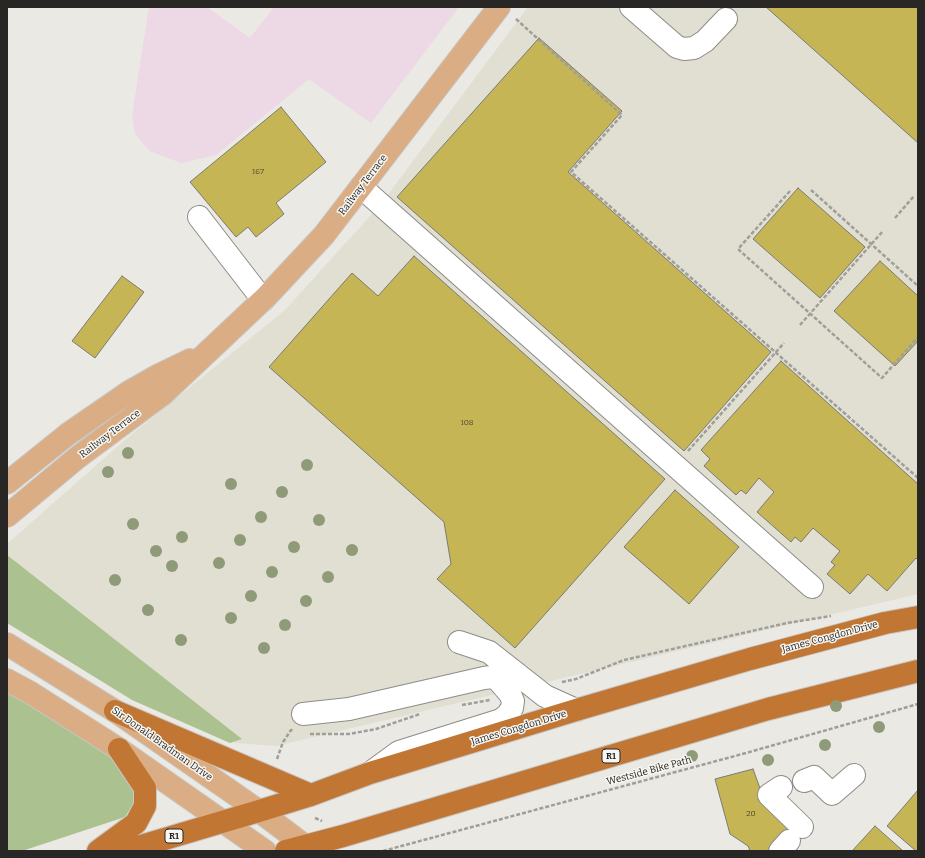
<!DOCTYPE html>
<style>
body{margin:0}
#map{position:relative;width:925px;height:858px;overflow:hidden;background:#eae9e3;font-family:Bitter,serif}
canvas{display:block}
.frame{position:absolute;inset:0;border:8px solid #282725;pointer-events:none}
</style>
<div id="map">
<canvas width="925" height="858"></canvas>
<div class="frame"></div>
</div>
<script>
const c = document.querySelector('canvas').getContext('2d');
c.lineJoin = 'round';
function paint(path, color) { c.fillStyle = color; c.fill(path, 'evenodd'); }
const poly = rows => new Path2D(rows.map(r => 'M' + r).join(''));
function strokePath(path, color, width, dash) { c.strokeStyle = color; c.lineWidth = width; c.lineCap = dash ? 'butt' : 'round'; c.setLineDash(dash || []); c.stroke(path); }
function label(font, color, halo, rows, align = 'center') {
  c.font = font + ' Bitter,serif'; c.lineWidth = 3; c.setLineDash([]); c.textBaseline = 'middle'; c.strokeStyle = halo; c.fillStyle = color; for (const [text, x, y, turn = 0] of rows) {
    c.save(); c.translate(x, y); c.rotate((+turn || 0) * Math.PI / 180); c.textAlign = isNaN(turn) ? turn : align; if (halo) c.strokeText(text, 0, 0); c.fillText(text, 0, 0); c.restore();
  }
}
const built = poly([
 [528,7,918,7,918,594,276,746,235,743,7,569,7,544,126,439,285,310,381,204]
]);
const industrial = poly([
 [149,7,207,7,250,38,274,7,459,7,371,123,309,79,216,155,181,163,150,151,135,134,132,116]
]);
const green = poly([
 [7,555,242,739,230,743,132,700,7,623],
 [7,692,113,754,132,785,135,801,125,817,22,851,7,851]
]);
const building = poly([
 [766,7,918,7,918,143,766,7],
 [539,38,622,111,568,172,771,352,684,451,397,197,539,38],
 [281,107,326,162,276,203,284,214,256,237,248,227,236,237,190,182,281,107],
 [798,188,865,247,820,298,753,239,798,188],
 [414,256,665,479,515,648,437,579,451,564,444,522,269,367,352,273,378,296,414,256],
 [880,261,918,296,918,341,895,366,834,311,880,261],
 [122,276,144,292,95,358,72,341,122,276],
 [781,361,918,484,918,560,916,558,887,591,868,574,850,594,827,574,835,565,831,562,840,551,813,528,801,542,795,537,791,542,757,512,774,492,759,478,746,494,741,490,736,495,704,466,710,459,701,450,781,361],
 [675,490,739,547,689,604,624,547,675,490],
 [753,769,765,802,791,826,768,851,750,851,748,846,730,834,715,779,753,769],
 [918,790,918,851,916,851,887,826,918,790],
 [875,826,902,850,901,851,852,851,875,826]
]);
const path = poly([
 [516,19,622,115,571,172,918,478],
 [811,190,918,286],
 [790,191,738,249,882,378,918,337],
 [895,218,914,196],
 [800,325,883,231],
 [688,451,784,343],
 [562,682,576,679,624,660,787,623,831,616],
 [462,705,490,700],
 [310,734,349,734,376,729,420,714],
 [277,759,283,742,291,730,293,730],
 [315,818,322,821],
 [383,851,746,753,918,704]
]);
const minor = poly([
 [631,7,677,47,684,49,694,48,705,41,726,19],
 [361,187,812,587],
 [199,217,263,300],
 [459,642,489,652,545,696,576,710],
 [303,714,349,709,484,678,491,677,498,680,510,694,513,701,512,708,508,714,501,720,399,752,373,771],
 [804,781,814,777,832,794,854,775],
 [781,787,769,795,802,827],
 [780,851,789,841]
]);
const major = poly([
 [7,483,68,434,129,392,157,376,190,360],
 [7,516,78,457,163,394,266,297,324,235,499,7],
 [7,644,115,711,259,811,312,851],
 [7,680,31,693,119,749,265,851]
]);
const highway = poly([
 [115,711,311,795],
 [98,851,136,823,145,806,145,788,119,749],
 [124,851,259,811,311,795,370,773,576,710,750,659,885,623,918,617],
 [286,851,343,836,768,709,918,671]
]);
const trees = [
 [128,453],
 [307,465],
 [108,472],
 [231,484],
 [282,492],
 [261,517],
 [319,520],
 [133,524],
 [182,537],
 [240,540],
 [294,547],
 [352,550],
 [156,551],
 [219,563],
 [172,566],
 [272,572],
 [328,577],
 [115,580],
 [251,596],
 [306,601],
 [148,610],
 [231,618],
 [285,625],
 [181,640],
 [264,648],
 [836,706],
 [879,727],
 [825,745],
 [692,756],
 [768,760]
];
const numberNames = [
 ["167",258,172],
 ["108",467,423],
 ["20",751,814]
];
const shields = [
 [611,756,18],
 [174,836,18]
];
const shieldNames = [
 ["R1",611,756],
 ["R1",174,836]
];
const streetNames = [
 ["Railway Terrace",363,185,-53],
 ["Railway Terrace",110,434,-37],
 ["James Congdon Drive",830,637,-15],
 ["James Congdon Drive",519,728,-17],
 ["Sir Donald Bradman Drive",162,744,35],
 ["Westside Bike Path",649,771,-15]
];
paint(built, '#e1dfd2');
paint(industrial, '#edd8e6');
paint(green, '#abc18f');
paint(building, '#c5b555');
strokePath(building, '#7b7a76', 1);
strokePath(minor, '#8d8c87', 24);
strokePath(major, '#c7c7c6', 24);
strokePath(highway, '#c7c7c6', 24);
strokePath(path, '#9f9e9a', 2.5, [4, 2]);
strokePath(minor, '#fff', 22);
strokePath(major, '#daad85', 22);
strokePath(highway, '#c17633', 22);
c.fillStyle = '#8f9b78';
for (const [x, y] of trees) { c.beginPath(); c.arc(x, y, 6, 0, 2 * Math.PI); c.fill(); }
label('8px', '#4f4a31', null, numberNames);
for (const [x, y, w] of shields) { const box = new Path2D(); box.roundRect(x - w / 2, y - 7, w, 14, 3); c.fillStyle = '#f7f6f1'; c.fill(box); strokePath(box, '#282725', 1); }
label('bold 9px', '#282725', null, shieldNames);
label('10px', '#282725', '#f7f6f1', streetNames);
</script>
